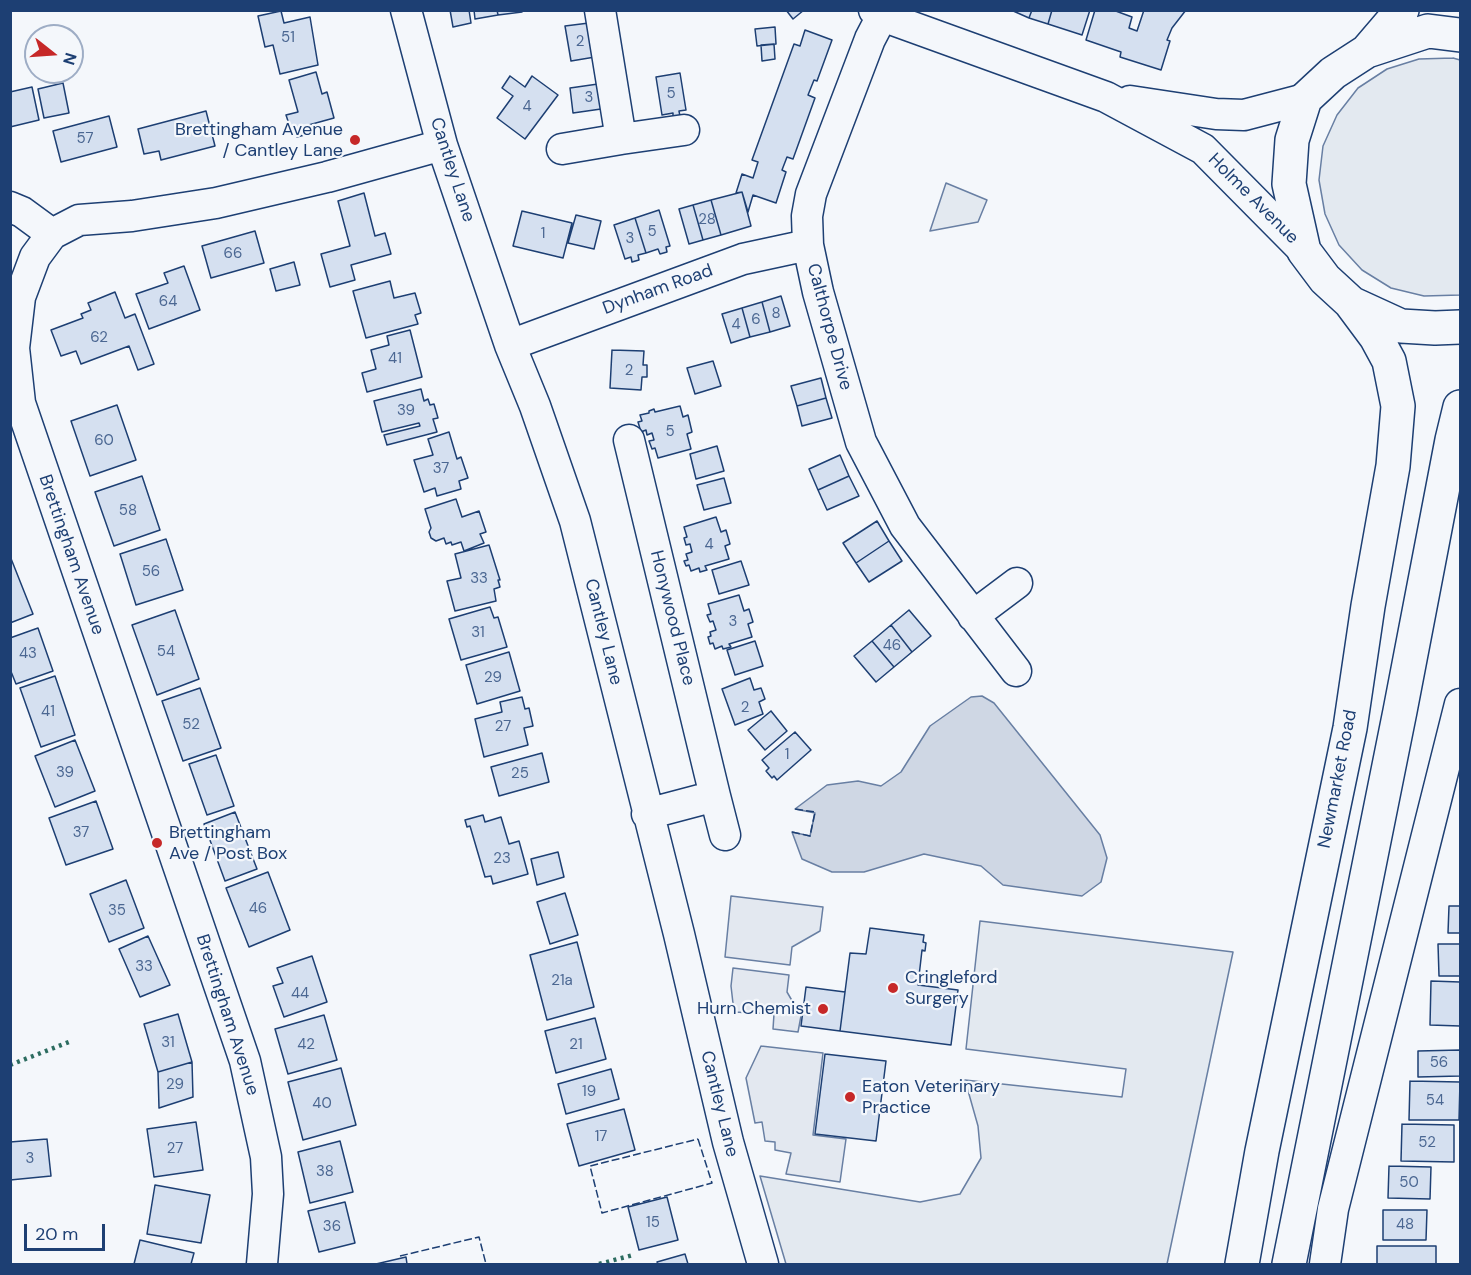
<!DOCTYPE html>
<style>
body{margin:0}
#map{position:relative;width:1471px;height:1275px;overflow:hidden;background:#f4f7fb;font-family:"DM Sans",sans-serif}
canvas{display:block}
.frame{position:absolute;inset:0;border:12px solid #1d3f73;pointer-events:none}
.north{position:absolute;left:24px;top:24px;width:60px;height:60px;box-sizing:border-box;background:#f4f7fb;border:2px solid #9eadc5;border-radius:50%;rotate:107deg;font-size:16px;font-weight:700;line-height:24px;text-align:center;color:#1d3f73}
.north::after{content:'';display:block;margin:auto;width:21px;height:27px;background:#c62828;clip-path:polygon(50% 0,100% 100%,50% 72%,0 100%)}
.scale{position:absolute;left:24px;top:1224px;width:81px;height:27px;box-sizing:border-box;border:3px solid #1d3f73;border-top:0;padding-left:8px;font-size:18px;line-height:21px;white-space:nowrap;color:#1d3f73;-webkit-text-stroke:4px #f4f7fb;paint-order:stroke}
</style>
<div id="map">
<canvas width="1471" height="1275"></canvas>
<div class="frame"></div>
<div class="north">N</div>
<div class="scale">20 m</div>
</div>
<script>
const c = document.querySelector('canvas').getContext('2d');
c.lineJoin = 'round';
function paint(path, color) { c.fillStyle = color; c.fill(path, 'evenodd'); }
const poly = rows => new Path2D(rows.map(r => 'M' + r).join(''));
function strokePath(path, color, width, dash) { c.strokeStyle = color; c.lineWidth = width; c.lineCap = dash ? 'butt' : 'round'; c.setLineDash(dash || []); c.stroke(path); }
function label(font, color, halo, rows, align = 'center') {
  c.font = font + ' "DM Sans",sans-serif'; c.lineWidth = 4.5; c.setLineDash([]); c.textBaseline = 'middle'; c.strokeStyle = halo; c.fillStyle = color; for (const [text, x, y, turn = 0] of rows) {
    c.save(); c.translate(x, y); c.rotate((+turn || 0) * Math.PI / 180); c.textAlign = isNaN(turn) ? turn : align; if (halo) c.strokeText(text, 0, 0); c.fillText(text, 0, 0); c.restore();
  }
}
const green = poly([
 [1453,58,1460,60,1460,295,1424,296,1391,288,1362,270,1339,245,1325,214,1319,180,1323,146,1337,115,1358,88,1387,69,1419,59,1453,58],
 [946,183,987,200,978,222,930,231,946,183],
 [980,921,1233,952,1167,1264,786,1264,760,1176,920,1202,960,1194,981,1158,978,1126,965,1080,1122,1097,1126,1069,966,1049,980,921]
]);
const parking = poly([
 [731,896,823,907,820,931,792,947,790,965,725,957,731,896],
 [733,968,789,975,787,992,801,1016,798,1032,773,1029,774,1014,734,1012,731,986,733,968],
 [761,1046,823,1053,813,1135,846,1139,840,1182,786,1174,791,1153,775,1150,775,1142,765,1141,762,1122,755,1123,746,1078,761,1046]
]);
const water = poly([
 [982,696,994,703,1100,835,1107,858,1101,882,1082,896,1003,885,981,866,924,854,864,872,832,872,802,859,792,832,810,836,815,813,795,809,827,785,858,781,881,786,901,772,930,726,971,697,982,696]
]);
const building = poly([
 [450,10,469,10,471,23,453,27,450,10],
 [474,10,497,10,498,15,475,19,474,10],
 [497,10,522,10,522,12,498,15,497,10],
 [786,10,804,10,793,19,786,10],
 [1011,10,1032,10,1029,18,1011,10],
 [1032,10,1052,10,1048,24,1029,18,1032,10],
 [1052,10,1090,10,1082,35,1048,24,1052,10],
 [1095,10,1113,10,1132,17,1129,28,1137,31,1144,10,1186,10,1172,28,1167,40,1170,41,1161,70,1120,57,1121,52,1086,40,1095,10],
 [281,11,284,23,310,17,318,65,280,74,273,45,265,47,258,16,281,11],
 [589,23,595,57,571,61,565,26,589,23],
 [775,27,776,44,757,46,755,29,775,27],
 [805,30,832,40,817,81,814,80,808,95,815,98,793,159,787,157,782,170,786,172,776,203,753,195,748,212,742,192,736,193,742,174,753,178,758,162,752,160,794,44,800,46,805,30],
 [774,44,775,59,762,61,761,45,774,44],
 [316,72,322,94,327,92,334,118,305,126,308,134,297,137,295,129,291,130,286,115,298,112,289,80,316,72],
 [680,73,686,110,679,111,680,116,673,117,673,113,662,115,656,77,680,73],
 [510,76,525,87,532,76,558,95,525,139,497,118,513,96,502,88,510,76],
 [63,83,69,113,44,118,38,89,63,83],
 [605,83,608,108,573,113,570,88,605,83],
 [32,87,39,120,10,127,10,92,32,87],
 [206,111,215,146,161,160,159,151,144,154,138,129,206,111],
 [109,116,117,147,61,162,53,131,109,116],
 [742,192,751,226,721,235,711,200,742,192],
 [364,193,375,236,385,233,391,254,351,265,355,280,330,287,321,254,350,246,338,201,364,193],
 [711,200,721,235,703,240,693,205,711,200],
 [693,205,703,240,689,244,679,209,693,205],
 [659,210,670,246,666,247,667,252,660,254,658,249,646,253,635,218,659,210],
 [522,211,572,223,563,258,513,246,522,211],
 [576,215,601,221,594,249,568,243,576,215],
 [635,218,646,253,638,255,639,260,632,262,631,257,625,259,614,225,635,218],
 [255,231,264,263,211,278,202,246,255,231],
 [294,262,300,285,276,291,270,269,294,262],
 [184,266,200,310,149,329,136,294,168,283,164,273,184,266],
 [390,281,394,298,415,293,421,313,415,315,418,324,366,338,353,291,390,281],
 [115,292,125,318,135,314,154,364,138,370,129,346,81,364,76,351,61,356,51,330,83,318,81,314,91,310,88,303,115,292],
 [781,296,790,326,770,332,762,302,781,296],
 [762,302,770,332,750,337,742,308,762,302],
 [742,308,750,337,731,343,722,314,742,308],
 [410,330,422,377,367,392,362,373,376,369,371,350,389,345,387,336,410,330],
 [612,350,644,351,643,365,647,365,647,377,642,377,641,390,610,388,612,350],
 [713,361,721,386,695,394,687,368,713,361],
 [821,378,826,398,797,406,791,386,821,378],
 [421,389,424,401,428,399,430,405,434,404,438,418,433,419,437,432,387,445,384,435,420,426,419,423,382,432,374,401,421,389],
 [826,398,832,418,802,426,797,406,826,398],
 [117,405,136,460,90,476,71,421,117,405],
 [680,406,683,417,688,415,692,432,687,434,691,449,658,458,655,448,652,449,649,441,654,440,652,433,647,435,646,430,641,432,638,422,642,421,640,415,649,413,649,411,654,409,655,412,680,406],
 [449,432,457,459,461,457,468,478,459,481,461,489,437,496,435,488,424,492,414,460,433,455,428,439,449,432],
 [717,446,724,471,696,479,690,454,717,446],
 [840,455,849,476,818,490,809,469,840,455],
 [142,476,160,530,114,546,95,492,142,476],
 [849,476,859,496,827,510,818,490,849,476],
 [724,478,731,503,704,510,697,485,724,478],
 [456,499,462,517,479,511,486,532,480,534,484,543,464,551,461,542,452,545,451,542,446,544,444,538,436,541,431,538,429,532,431,528,425,509,456,499],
 [716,517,721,532,726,530,730,544,725,546,729,559,705,566,707,570,700,572,699,568,691,571,689,565,686,566,684,561,688,560,686,554,692,552,690,544,686,545,684,538,687,537,684,527,716,517],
 [877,521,889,541,856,563,843,543,877,521],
 [166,539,183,590,136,605,120,554,166,539],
 [889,541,902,561,869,582,856,563,889,541],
 [489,545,500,580,498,580,500,587,494,589,496,601,455,611,447,581,461,578,455,554,489,545],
 [10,556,33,614,10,623,10,556],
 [741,561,749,585,719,594,712,570,741,561],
 [739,595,744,611,749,609,753,622,748,624,752,637,729,644,731,647,723,649,722,646,715,649,713,643,710,644,708,637,711,636,710,632,716,630,713,621,710,622,707,615,711,614,708,604,739,595],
 [490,607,494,618,498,617,507,647,461,660,449,619,490,607],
 [175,610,199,679,157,695,132,625,175,610],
 [909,610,931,636,912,652,891,625,909,610],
 [891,625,912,652,894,667,872,641,891,625],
 [38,628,53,671,16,684,10,669,10,638,38,628],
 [755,641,763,666,735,675,727,650,755,641],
 [872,641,894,667,876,682,854,656,872,641],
 [509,652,520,691,477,704,466,665,509,652],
 [55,676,75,735,41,747,20,688,55,676],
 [750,678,754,690,761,688,765,699,759,702,763,714,735,725,722,689,750,678],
 [200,688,221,748,183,761,162,701,200,688],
 [522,697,525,709,529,708,533,726,524,728,528,745,484,757,475,719,502,712,500,702,522,697],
 [771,711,787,731,765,750,748,730,771,711],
 [795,732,811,750,777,780,774,776,772,778,766,771,769,768,762,760,795,732],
 [75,740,95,791,55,807,35,756,75,740],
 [542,753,549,782,499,796,491,767,542,753],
 [216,755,234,806,207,815,189,764,216,755],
 [96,801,113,849,66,865,49,818,96,801],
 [235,812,257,869,225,881,204,824,235,812],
 [483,815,485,822,501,817,509,844,519,841,528,874,493,884,491,876,485,877,470,826,467,827,465,820,483,815],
 [558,852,564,877,537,885,531,859,558,852],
 [268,872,290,930,249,947,226,888,268,872],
 [126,880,144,928,109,942,90,894,126,880],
 [565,893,578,935,550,944,537,902,565,893],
 [1449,906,1460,906,1460,933,1448,933,1449,906],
 [870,928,924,935,923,942,926,943,925,951,922,950,918,985,958,990,951,1045,840,1031,850,953,866,954,870,928],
 [148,936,170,985,140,997,119,949,148,936],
 [577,942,594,1007,547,1020,530,955,577,942],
 [1438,944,1460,944,1460,976,1439,976,1438,944],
 [312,956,327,1002,284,1017,273,986,283,983,277,968,312,956],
 [1431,981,1460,982,1460,1026,1430,1025,1431,981],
 [806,987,845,992,840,1031,801,1026,806,987],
 [178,1014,192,1062,158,1072,144,1024,178,1014],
 [324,1015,337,1060,288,1074,275,1029,324,1015],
 [595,1018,606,1059,556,1073,545,1031,595,1018],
 [1460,1050,1460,1076,1418,1077,1418,1051,1460,1050],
 [825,1054,886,1061,876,1141,815,1134,825,1054],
 [192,1062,193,1097,159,1108,158,1072,192,1062],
 [341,1068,356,1125,303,1140,288,1082,341,1068],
 [611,1069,619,1099,566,1114,558,1084,611,1069],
 [1410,1081,1460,1082,1459,1120,1409,1120,1410,1081],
 [624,1109,635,1150,579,1166,567,1124,624,1109],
 [196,1122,203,1170,154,1177,147,1129,196,1122],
 [1402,1124,1454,1125,1454,1162,1401,1161,1402,1124],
 [47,1139,51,1176,10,1180,10,1142,47,1139],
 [340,1141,353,1192,310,1203,298,1152,340,1141],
 [1389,1166,1431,1167,1430,1199,1388,1198,1389,1166],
 [155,1185,210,1195,201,1243,147,1234,155,1185],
 [667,1197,678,1240,639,1250,628,1207,667,1197],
 [345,1202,355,1243,319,1252,308,1211,345,1202],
 [1383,1210,1427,1210,1426,1240,1383,1240,1383,1210],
 [140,1240,194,1253,191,1264,134,1264,140,1240],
 [1377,1246,1436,1246,1436,1264,1377,1264,1377,1246],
 [685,1254,688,1264,658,1264,657,1262,685,1254],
 [406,1257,407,1264,376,1264,406,1257]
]);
const minor = poly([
 [406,10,442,145,510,345,535,406,575,521,679,934,728,1142,763,1264],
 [874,10,882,16,1106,97,1203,149,1304,251],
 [882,16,870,39,811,194,807,216,808,245,818,292,861,442,905,526,1016,671],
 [1130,101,1216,114,1244,115,1305,99],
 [621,139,684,130],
 [562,149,621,139,600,10],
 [10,207,22,212,52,234],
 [510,345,743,259,808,245],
 [629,440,715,796,647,814],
 [973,616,1017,583],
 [715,796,725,835],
 [262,1264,268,1194,266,1157,245,1061,20,403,14,348,20,297,35,257,52,234,79,220,132,216,216,203,327,177,442,145],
 [1325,1264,1333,1209,1460,704]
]);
const highway = poly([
 [1367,51,1402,10],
 [1353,304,1401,326,1435,328,1460,327],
 [1242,1264,1262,1151,1350,728,1368,606,1393,466,1398,406,1389,361,1376,337,1350,302,1325,279,1304,251,1289,184,1292,140,1305,99,1333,73,1367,51,1428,31,1460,35],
 [1289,1264,1400,711,1452,440,1460,407]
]);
const hedge = poly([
 [10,1065,69,1042],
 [599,1264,633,1255]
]);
const fence = poly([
 [792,832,810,836,815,812,795,809],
 [698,1139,712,1183,602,1213,590,1166,698,1139],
 [400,1256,479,1237,486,1264]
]);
const markers = [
 [355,140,6,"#c62828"],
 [157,843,6,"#c62828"],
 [893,988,6,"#c62828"],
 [823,1009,6,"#c62828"],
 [850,1097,6,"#c62828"]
];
const numberNames = [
 ["51",288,38],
 ["2",580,42],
 ["5",671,94],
 ["3",589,98],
 ["4",527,107],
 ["57",85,139],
 ["28",707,220],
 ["5",652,232],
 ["1",543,234],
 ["3",630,239],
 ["66",233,254],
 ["64",168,302],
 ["8",776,314],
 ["6",756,320],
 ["4",736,325],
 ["62",99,338],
 ["41",395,359],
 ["2",629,371],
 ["39",406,411],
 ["5",670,432],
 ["60",104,441],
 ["37",441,469],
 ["58",128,511],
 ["4",709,545],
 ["56",151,572],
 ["33",479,579],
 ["3",733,622],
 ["31",478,633],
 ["46",892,646],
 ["54",166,652],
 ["43",28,654],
 ["29",493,678],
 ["2",745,708],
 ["41",48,712],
 ["52",191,725],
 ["27",503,727],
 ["1",787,755],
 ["39",65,773],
 ["25",520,774],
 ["37",81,833],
 ["23",502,859],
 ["46",258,909],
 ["35",117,911],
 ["33",144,967],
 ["21a",562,981],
 ["44",300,994],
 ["31",168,1043],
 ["42",306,1045],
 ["21",576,1045],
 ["56",1439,1063],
 ["29",175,1085],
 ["19",589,1092],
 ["54",1435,1101],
 ["40",322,1104],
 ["17",601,1137],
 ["52",1427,1143],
 ["27",175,1149],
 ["3",30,1159],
 ["38",325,1172],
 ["50",1409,1183],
 ["15",653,1223],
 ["48",1405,1225],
 ["36",332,1227]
];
const poiNames = [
 ["Brettingham Avenue",343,130,"right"],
 ["/ Cantley Lane",343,151,"right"],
 ["Brettingham",169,833],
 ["Ave / Post Box",169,854],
 ["Cringleford",905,978],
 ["Surgery",905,999],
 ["Hurn Chemist",811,1009,"right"],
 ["Eaton Veterinary",862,1087],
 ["Practice",862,1108]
];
const streetNames = [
 ["Cantley Lane",452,170,72],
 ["Holme Avenue",1253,199,45],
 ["Dynham Road",658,290,-20],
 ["Calthorpe Drive",829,327,75],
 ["Brettingham Avenue",71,555,71],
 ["Honywood Place",672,618,76],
 ["Cantley Lane",603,632,76],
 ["Newmarket Road",1338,779,-79],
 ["Brettingham Avenue",227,1015,72],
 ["Cantley Lane",719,1104,76]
];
paint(green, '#e3e9f0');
strokePath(green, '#687fa3', 1.5);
paint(parking, '#e3e8f0');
strokePath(parking, '#687fa3', 1.5);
paint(water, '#cfd7e4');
strokePath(water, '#687fa3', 1.5);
paint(building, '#d5e0f0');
strokePath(building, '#1d3f73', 1.5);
strokePath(minor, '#1d3f73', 33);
strokePath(highway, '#1d3f73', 36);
strokePath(minor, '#f4f7fb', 30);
strokePath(highway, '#f4f7fb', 33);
strokePath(hedge, '#2c6c60', 4.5, [3, 4.5]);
strokePath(fence, '#1d3f73', 1.5, [8, 3]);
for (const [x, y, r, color] of markers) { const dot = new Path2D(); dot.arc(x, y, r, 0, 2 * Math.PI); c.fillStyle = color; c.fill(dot); strokePath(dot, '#f4f7fb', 2); }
label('15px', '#4b6792', null, numberNames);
label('18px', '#1d3f73', '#f4f7fb', poiNames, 'left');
label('18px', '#1d3f73', '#f4f7fb', streetNames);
</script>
